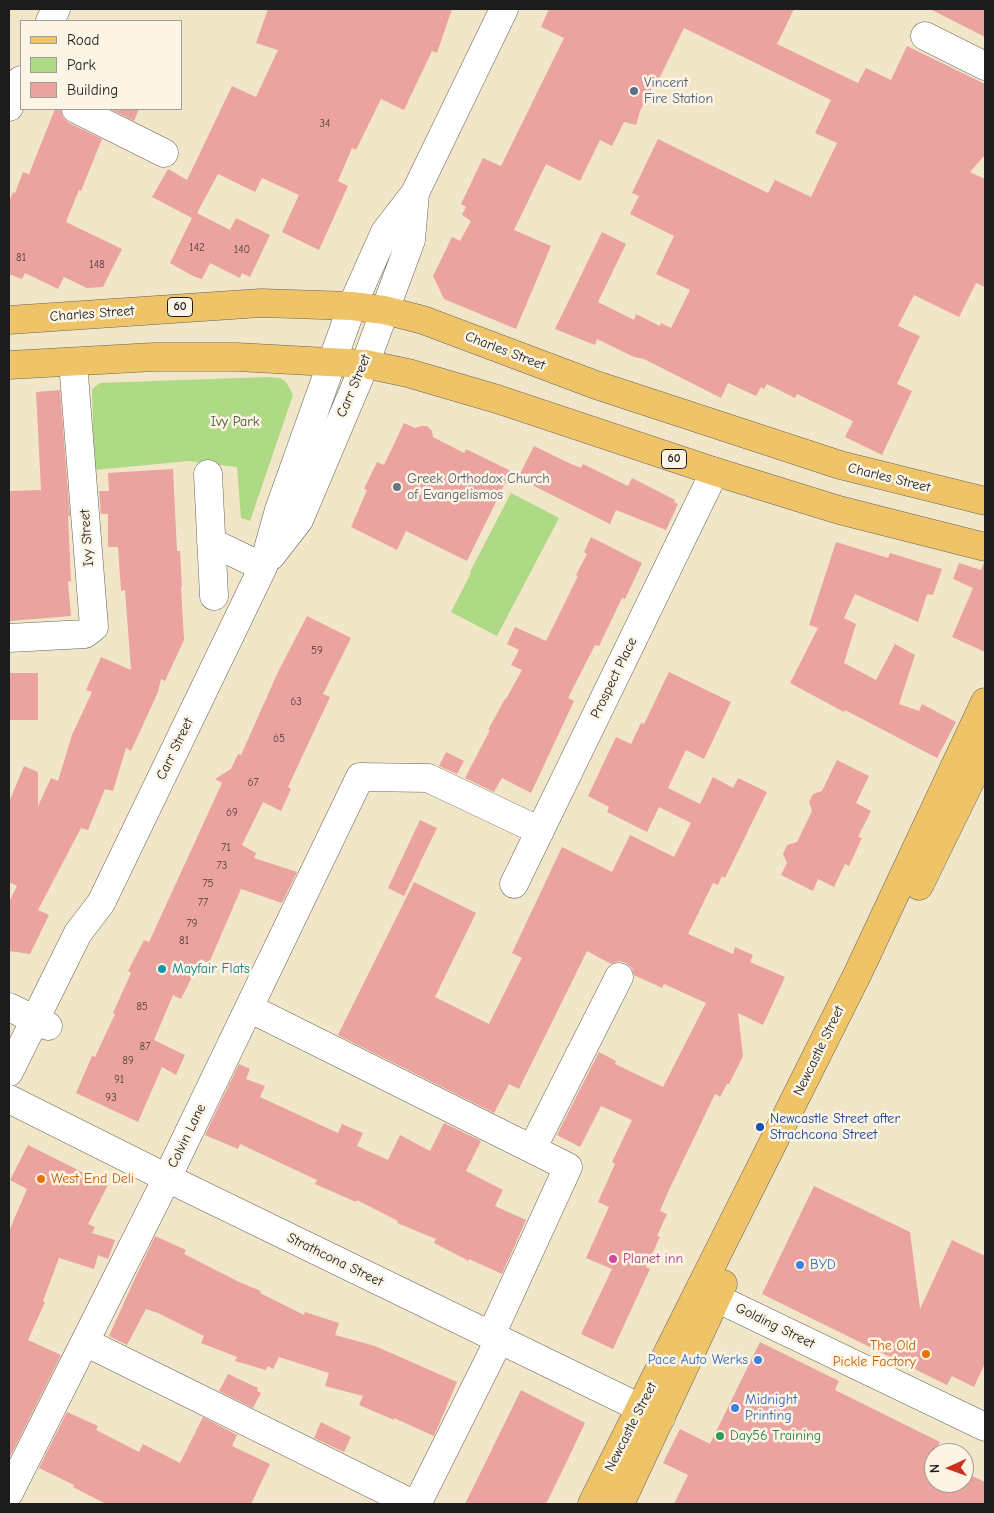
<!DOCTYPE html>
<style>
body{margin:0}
#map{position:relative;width:994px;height:1513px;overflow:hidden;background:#f2e6c9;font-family:"Comic Neue",sans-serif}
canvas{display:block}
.frame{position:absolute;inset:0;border:10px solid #1c1c1c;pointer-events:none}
.legend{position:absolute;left:20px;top:20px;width:162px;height:90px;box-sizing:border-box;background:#fcf5e5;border:1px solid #a29e95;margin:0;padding:6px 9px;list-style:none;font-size:15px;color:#1c1c1c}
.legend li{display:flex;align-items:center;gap:10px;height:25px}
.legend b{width:25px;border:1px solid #a29e95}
.north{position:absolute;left:924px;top:1443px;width:50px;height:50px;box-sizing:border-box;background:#fcf5e5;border:1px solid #a29e95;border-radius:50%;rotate:268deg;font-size:14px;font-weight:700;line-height:20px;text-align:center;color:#1c1c1c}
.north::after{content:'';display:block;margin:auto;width:18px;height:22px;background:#c8321e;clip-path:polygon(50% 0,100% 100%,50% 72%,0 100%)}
</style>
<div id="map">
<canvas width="994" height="1513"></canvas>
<div class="frame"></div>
<ul class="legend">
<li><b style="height:6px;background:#efc469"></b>Road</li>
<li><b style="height:14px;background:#aed985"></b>Park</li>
<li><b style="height:14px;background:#eba39f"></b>Building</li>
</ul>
<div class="north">N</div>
</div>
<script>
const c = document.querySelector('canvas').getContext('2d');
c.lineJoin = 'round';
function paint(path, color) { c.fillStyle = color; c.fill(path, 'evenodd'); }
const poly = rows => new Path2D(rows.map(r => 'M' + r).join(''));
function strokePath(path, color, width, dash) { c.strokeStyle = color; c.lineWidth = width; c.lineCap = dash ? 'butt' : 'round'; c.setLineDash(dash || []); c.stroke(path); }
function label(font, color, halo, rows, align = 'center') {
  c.font = font + ' "Comic Neue",sans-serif'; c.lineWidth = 5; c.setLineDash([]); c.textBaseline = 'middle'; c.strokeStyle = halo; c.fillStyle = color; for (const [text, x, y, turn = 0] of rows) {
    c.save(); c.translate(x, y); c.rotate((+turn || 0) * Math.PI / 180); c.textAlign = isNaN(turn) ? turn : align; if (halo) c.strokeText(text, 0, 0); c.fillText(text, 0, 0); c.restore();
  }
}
const green = poly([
 [268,377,280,378,286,382,293,395,250,521,241,518,237,467,189,461,94,470,92,389,100,383],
 [511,493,559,518,497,636,451,612,471,573,470,572]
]);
const building = poly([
 [268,9,452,9,437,53,432,51,404,110,381,99,356,150,352,148,338,181,348,186,319,250,282,232,299,195,262,178,255,192,218,174,197,213,230,230,236,218,270,235,250,277,242,273,240,278,210,263,202,279,193,276,170,263,192,218,152,197,168,169,187,180,232,86,256,97,278,50,256,43],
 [549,9,794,9,777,44,858,83,866,68,891,80,907,46,985,84,985,155,970,172,985,179,985,287,976,283,959,317,914,295,898,326,920,336,897,384,912,391,882,455,845,437,853,421,797,394,795,398,767,384,764,389,761,387,756,396,728,383,721,398,644,359,634,357,597,339,595,345,555,329,602,232,626,244,598,302,634,320,636,314,660,326,661,323,671,328,690,290,656,274,674,236,630,214,639,196,632,193,658,139,768,193,775,180,811,197,837,143,815,133,831,100,684,28,657,83,655,82,640,111,636,125,624,122,612,146,600,140,580,181,546,164,514,230,551,246,516,329,444,299,433,276,452,237,460,241,471,221,462,215,466,207,461,204,483,158,501,166,564,38,541,27],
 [930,9,985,9,985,37],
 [55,109,61,109,63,117,69,123,102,139,81,191,79,190,66,222,122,249,103,287,87,288,64,277,58,289,25,273,22,279,9,274,9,202,13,192,15,193,23,172,29,174],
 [110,109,139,109,134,121],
 [60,390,70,516,68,516,71,581,68,582,71,616,10,621,9,491,41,490,36,392],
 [404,423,415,428,421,426,427,426,432,431,433,437,464,453,466,449,511,471,467,561,406,531,397,550,351,527,367,490,364,489,377,462,384,465],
 [534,446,571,464,581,468,583,464,628,486,632,478,675,500,674,502,678,504,666,530,616,510,610,524,518,478],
 [173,469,177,551,180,551,182,587,181,587,184,640,165,681,161,679,158,692,131,751,126,748,113,791,105,789,88,830,81,828,38,910,49,915,30,954,9,951,9,902,17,886,9,882,9,802,24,766,38,772,38,806,51,778,58,781,72,735,92,692,86,690,101,657,131,670,125,590,121,591,118,547,108,547,108,514,101,514,99,491,109,491,108,473],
 [591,537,642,563,625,599,622,598,599,646,595,645,568,698,574,701,531,793,502,778,494,792,465,778,490,730,488,730,505,699,506,699,522,670,511,665,519,650,507,644,515,627,546,641,578,576,576,575,587,554,584,552],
 [836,542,888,558,890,553,942,569,933,595,927,594,918,622,855,594,844,618,856,624,844,663,876,680,895,644,915,655,899,704,919,711,922,704,956,722,937,758,845,710,844,712,790,683,818,628,809,625],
 [984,562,985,562,985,652,952,637,973,588,953,579,959,563,981,570],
 [307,616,351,638,323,694,330,697,288,787,291,789,281,811,263,802,242,845,256,853,254,858,297,872,282,903,241,889,209,963,201,959,181,999,173,995,154,1040,185,1055,176,1075,162,1067,138,1122,76,1093,92,1056,95,1057,115,1014,113,1013,131,973,128,971,144,940,149,942,222,783,215,779,231,769,238,754,241,755,278,672],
 [669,672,731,702,704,759,686,750,668,788,700,804,713,777,733,788,738,778,767,792,725,878,722,876,718,885,713,883,688,934,733,954,735,947,753,955,750,962,785,977,763,1025,738,1013,743,1056,729,1084,727,1084,720,1097,715,1094,668,1192,660,1211,667,1214,657,1236,660,1237,646,1267,650,1269,613,1349,581,1334,612,1269,586,1258,609,1207,598,1202,615,1164,612,1162,632,1120,601,1106,580,1147,557,1135,599,1052,616,1061,615,1064,663,1087,706,1003,664,984,662,988,634,975,632,968,626,963,619,961,611,964,587,951,519,1089,509,1084,494,1113,338,1035,414,882,476,913,435,997,489,1024,522,958,512,953,562,847,612,872,630,835,674,857,691,823,659,807,647,832,607,812,609,807,588,796,616,737,631,744,641,723,644,724],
 [9,673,38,673,38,720,9,720],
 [446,752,464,761,457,774,439,766],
 [837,760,869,776,856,803,871,811,858,837,862,838,849,866,845,864,834,887,818,879,813,891,781,875,787,863,783,854,787,845,797,842,812,811,809,802,813,794,822,791],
 [420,820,437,828,404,896,388,888],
 [239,1064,250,1069,246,1079,265,1086,260,1097,338,1133,342,1124,363,1133,357,1146,388,1160,400,1135,430,1151,444,1123,481,1141,466,1171,503,1190,495,1206,526,1220,502,1274,469,1259,469,1261,434,1243,436,1239,397,1223,398,1221,357,1200,356,1202,315,1184,317,1180,240,1144,238,1149,205,1135],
 [28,1145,108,1185,88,1224,95,1227,92,1233,115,1240,108,1259,98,1255,94,1269,59,1258,43,1301,45,1302,28,1340,61,1355,11,1455,9,1454,9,1231,27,1189,10,1180],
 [814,1186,910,1232,920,1309,952,1240,985,1256,985,1363,974,1387,952,1376,947,1385,762,1294],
 [155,1236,186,1250,184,1254,239,1282,261,1291,260,1293,304,1315,305,1312,339,1323,335,1335,375,1346,457,1382,434,1436,394,1418,394,1420,359,1405,363,1396,325,1386,329,1373,279,1357,273,1369,268,1366,266,1370,235,1361,237,1357,201,1343,204,1336,158,1313,146,1309,127,1345,109,1336,137,1274],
 [760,1342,839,1381,835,1390,940,1442,933,1457,934,1483,964,1483,964,1472,985,1482,985,1504,674,1504,688,1475,663,1463,680,1429,710,1444],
 [228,1374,258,1388,257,1391,261,1393,253,1408,219,1391],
 [521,1390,585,1423,568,1459,546,1504,465,1504],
 [67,1412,98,1426,96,1430,139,1452,143,1444,180,1463,203,1417,237,1435,232,1446,270,1464,251,1504,106,1504,73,1487,74,1485,39,1468],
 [321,1422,351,1437,344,1452,314,1438]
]);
const minor = poly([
 [50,21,56,9],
 [925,36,985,66],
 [9,107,21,80],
 [76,109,164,153],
 [208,474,214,596],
 [211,542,263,567],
 [271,556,299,520,365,364,411,240,415,193],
 [9,638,85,634,94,627,73,362],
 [514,884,709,483,713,471],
 [9,1007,48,1026],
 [249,1008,568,1167,491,1335],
 [9,1072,78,933,101,903,263,567,279,510,352,306,385,232,415,193,504,9],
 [9,1099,167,1178,661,1418],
 [532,1149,619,977],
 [701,1287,717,1298,733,1306,985,1427],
 [85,1342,413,1504],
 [9,1493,167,1178,360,777,428,778,540,831],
 [417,1504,499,1340]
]);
const major = poly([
 [919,886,985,751],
 [592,1504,858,973,985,702],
 [620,1504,723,1284]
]);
const highway = poly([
 [9,320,261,303,352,306,384,310,423,320,596,385,840,465,985,501],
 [9,365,154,357,237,357,365,364,408,373,497,399,713,471,839,510,985,547]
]);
const markers = [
 [634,91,5,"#5c6f8a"],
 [397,487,5,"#6b7280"],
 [162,969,5,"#0f9aa8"],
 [760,1127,5,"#1a4fb4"],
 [41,1179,5,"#e8710a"],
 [613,1259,5,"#d1479c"],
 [800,1265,5,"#3f7fe0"],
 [926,1354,5,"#e8710a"],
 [758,1360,5,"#3f7fe0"],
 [735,1408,5,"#3f7fe0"],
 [720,1436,5,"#2e9e5b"]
];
const numberNames = [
 ["34",325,124],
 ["142",197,248],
 ["140",242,250],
 ["81",21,258],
 ["148",97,265],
 ["59",317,651],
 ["63",296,702],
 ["65",279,739],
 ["67",253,783],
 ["69",232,813],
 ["71",226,848],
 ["73",222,866],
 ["75",208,884],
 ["77",203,903],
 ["79",192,924],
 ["81",184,941],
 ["85",142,1007],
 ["87",145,1047],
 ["89",128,1061],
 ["91",119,1080],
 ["93",111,1098]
];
const shields = [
 [180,307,25],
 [674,459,25]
];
const shieldNames = [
 ["60",180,307],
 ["60",674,459]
];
const serviceNames = [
 ["Vincent",644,83],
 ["Fire Station",644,99]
];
const streetNames = [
 ["Charles Street",92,314,-4],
 ["Charles Street",505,351,21],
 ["Carr Street",354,386,-67],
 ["Charles Street",889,478,14],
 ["Ivy Street",87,538,-94],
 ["Prospect Place",614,678,-64],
 ["Carr Street",175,749,-64],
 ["Newcastle Street",819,1051,-64],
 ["Colvin Lane",187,1136,-64],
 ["Strathcona Street",335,1260,26],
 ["Golding Street",775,1326,26],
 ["Newcastle Street",631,1427,-63]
];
const parkNames = [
 ["Ivy Park",235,422]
];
const worshipNames = [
 ["Greek Orthodox Church",407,479],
 ["of Evangelismos",407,495]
];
const cultureNames = [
 ["Mayfair Flats",172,969]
];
const transitNames = [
 ["Newcastle Street after",770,1119],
 ["Strachcona Street",770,1135]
];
const foodNames = [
 ["West End Deli",51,1179],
 ["The Old",916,1346,"right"],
 ["Pickle Factory",916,1362,"right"]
];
const hotelNames = [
 ["Planet inn",623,1259]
];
const shopNames = [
 ["BYD",810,1265],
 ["Pace Auto Werks",748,1360,"right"],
 ["Midnight",745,1400],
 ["Printing",745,1416]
];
const leisureNames = [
 ["Day56 Training",730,1436]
];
paint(green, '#aed985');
paint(building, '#eba39f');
strokePath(minor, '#676359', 29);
strokePath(major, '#676359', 29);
strokePath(highway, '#676359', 29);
strokePath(minor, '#fff', 28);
strokePath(major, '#efc469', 28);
strokePath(highway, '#efc469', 28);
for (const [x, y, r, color] of markers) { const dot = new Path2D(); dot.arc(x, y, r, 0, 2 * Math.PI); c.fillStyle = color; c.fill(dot); strokePath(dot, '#fcf5e5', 2); }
label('11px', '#503e3d', null, numberNames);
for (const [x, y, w] of shields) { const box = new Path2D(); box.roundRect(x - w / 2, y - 9.5, w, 19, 4); c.fillStyle = '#fcf5e5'; c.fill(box); strokePath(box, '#1c1c1c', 1); }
label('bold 12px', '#1c1c1c', null, shieldNames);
label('14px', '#4e5e75', '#fcf5e5', serviceNames, 'left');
label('14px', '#1c1c1c', '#fcf5e5', streetNames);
label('14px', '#48553c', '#fcf5e5', parkNames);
label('14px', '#5b616d', '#fcf5e5', worshipNames, 'left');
label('14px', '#0d838f', '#fcf5e5', cultureNames, 'left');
label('14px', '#164399', '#fcf5e5', transitNames, 'left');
label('14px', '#c56008', '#fcf5e5', foodNames, 'left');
label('14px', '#b23c85', '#fcf5e5', hotelNames, 'left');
label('14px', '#366cbe', '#fcf5e5', shopNames, 'left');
label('14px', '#27864d', '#fcf5e5', leisureNames, 'left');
</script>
